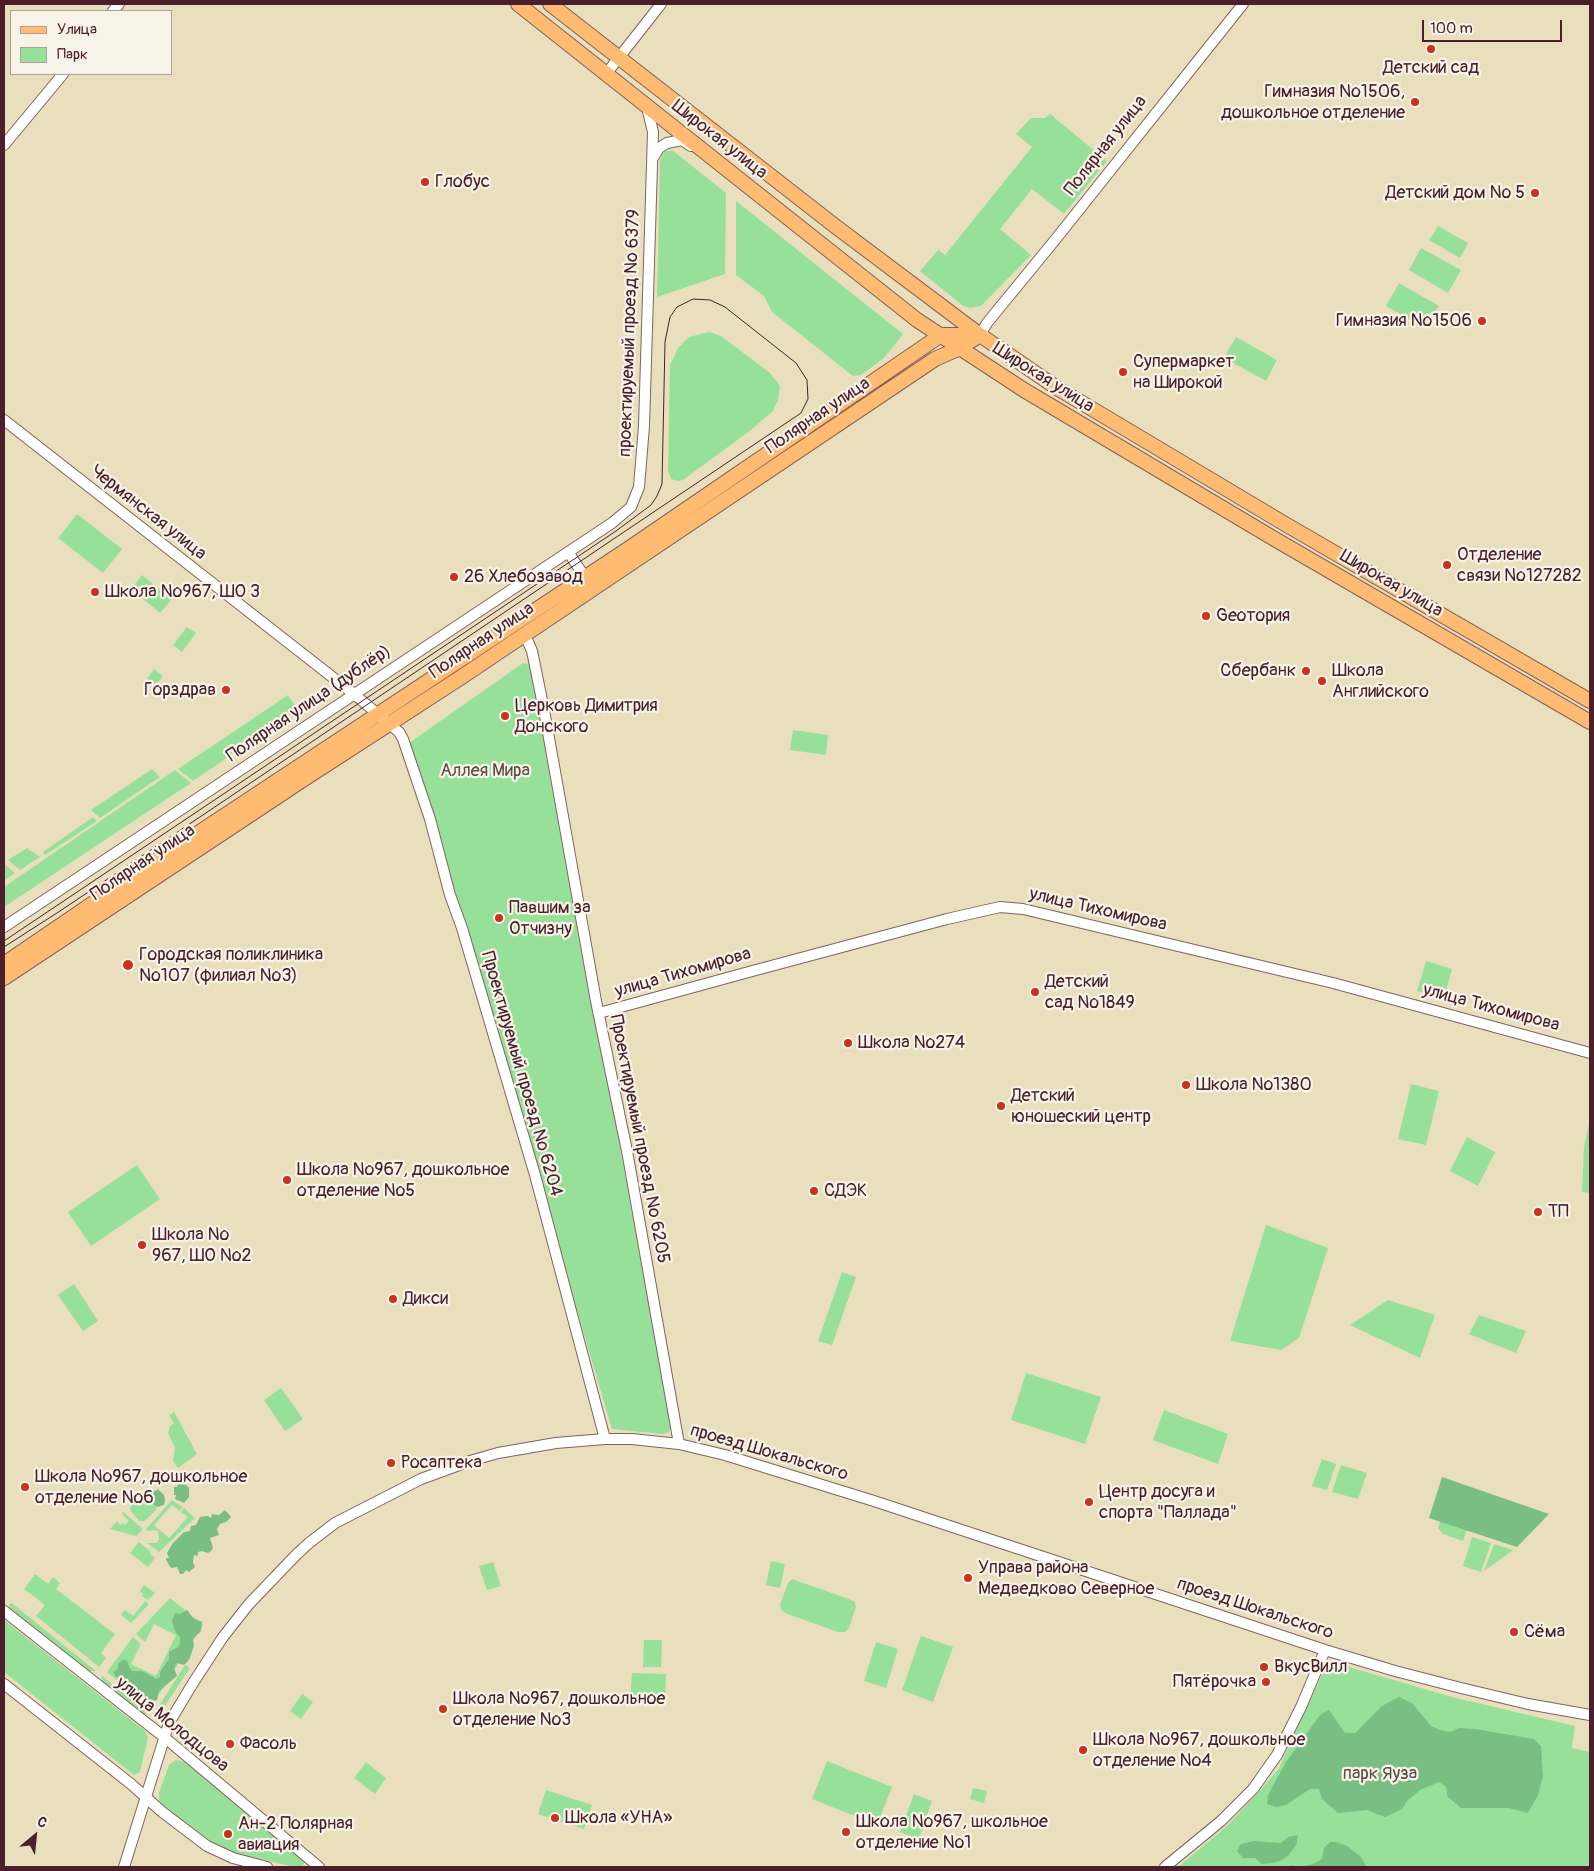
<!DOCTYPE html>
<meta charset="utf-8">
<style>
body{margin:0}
#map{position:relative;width:1594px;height:1871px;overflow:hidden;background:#eadfbc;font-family:Pangolin,sans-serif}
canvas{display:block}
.frame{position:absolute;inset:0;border:5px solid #4a1f2b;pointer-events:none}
.legend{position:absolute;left:10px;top:10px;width:162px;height:65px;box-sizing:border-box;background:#f7f3e8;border:1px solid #b29e9c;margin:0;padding:6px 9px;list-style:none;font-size:15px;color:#4a1f2b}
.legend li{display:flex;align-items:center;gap:10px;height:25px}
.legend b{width:25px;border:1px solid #b29e9c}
.north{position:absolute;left:10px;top:1811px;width:50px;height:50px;-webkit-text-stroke:4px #f7f3e8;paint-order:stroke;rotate:28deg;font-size:14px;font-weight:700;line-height:20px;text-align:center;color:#4a1f2b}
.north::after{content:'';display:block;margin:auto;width:18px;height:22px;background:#4a1f2b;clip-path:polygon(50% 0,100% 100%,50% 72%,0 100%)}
.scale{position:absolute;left:1422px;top:20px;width:140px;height:22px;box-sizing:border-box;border:2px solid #4a1f2b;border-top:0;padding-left:6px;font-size:15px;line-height:18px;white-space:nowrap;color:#4a1f2b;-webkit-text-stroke:4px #f7f3e8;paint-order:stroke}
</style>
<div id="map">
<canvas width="1594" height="1871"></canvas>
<div class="frame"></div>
<ul class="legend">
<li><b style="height:6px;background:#febb71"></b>Улица</li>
<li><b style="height:14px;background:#97e09a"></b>Парк</li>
</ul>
<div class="north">С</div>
<div class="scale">100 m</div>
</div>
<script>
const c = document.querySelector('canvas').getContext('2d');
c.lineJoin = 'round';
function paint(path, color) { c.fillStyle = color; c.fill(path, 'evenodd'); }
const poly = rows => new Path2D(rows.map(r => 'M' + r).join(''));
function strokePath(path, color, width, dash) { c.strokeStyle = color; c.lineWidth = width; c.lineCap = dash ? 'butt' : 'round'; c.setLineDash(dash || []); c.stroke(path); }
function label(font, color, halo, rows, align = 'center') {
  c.font = font + ' Pangolin,sans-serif'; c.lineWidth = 4.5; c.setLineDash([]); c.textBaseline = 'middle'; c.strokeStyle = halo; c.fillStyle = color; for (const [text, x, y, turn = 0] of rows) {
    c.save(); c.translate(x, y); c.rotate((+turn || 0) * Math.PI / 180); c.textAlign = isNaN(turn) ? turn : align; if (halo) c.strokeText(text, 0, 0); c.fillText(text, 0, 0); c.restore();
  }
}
const green = poly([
 [1050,114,1107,161,1064,214,1032,189,1000,229,1031,255,981,306,970,308,962,305,920,271,938,250,945,255,1032,147,1016,134,1031,118,1045,118],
 [672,150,726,193,725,274,657,297,660,160,664,152],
 [736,201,903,334,884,358,861,375,853,376,772,312,764,296,736,275],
 [1438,226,1468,243,1460,258,1429,240],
 [1421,248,1461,270,1448,293,1409,270],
 [1399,283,1439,306,1426,328,1386,306],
 [709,332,721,336,770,373,780,386,778,400,773,411,751,430,683,480,678,481,671,479,668,471,670,365,678,348,689,337],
 [1236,337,1277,360,1266,381,1224,358],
 [77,514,122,549,103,573,58,538],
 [142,575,172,599,160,613,131,589],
 [187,627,196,633,182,652,173,645],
 [523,663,531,665,533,672,671,1426,669,1432,663,1434,612,1429,409,743],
 [154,669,163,676,156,685,147,679],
 [288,695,298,710,193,781,178,769],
 [793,730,828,735,826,755,790,750],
 [152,769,160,777,100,818,91,810],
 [175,770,191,783,4,907,4,887],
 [93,817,97,821,45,855,43,852],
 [27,848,40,857,20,870,8,860],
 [4,864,15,873,4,881],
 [1426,961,1452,969,1444,998,1417,991],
 [1411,1084,1439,1091,1426,1145,1398,1139],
 [1590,1119,1590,1193,1582,1192,1584,1147],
 [1467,1137,1495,1152,1478,1186,1450,1171],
 [137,1165,160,1199,91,1246,68,1212],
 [1266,1225,1328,1248,1299,1338,1281,1350,1230,1341],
 [842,1272,856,1277,832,1345,818,1341],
 [74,1284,98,1321,83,1331,58,1295],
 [1388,1300,1435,1315,1420,1358,1350,1325],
 [1479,1315,1526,1331,1516,1353,1469,1334],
 [1026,1373,1101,1397,1085,1444,1011,1420],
 [281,1388,303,1419,285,1431,264,1400],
 [1164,1410,1228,1434,1218,1464,1153,1440],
 [174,1412,197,1454,178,1468,173,1461,175,1448,168,1433,170,1426,174,1423,169,1415],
 [1322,1459,1336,1464,1327,1490,1312,1486],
 [1341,1465,1367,1473,1358,1499,1332,1492],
 [147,1494,154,1495,157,1505,156,1510,148,1518,144,1521,139,1521,130,1510,131,1506,137,1499],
 [172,1500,182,1507,180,1511,172,1505,154,1525,169,1538,188,1517,181,1512,184,1508,195,1518,159,1552,147,1543,157,1543,159,1540,158,1531,155,1530,148,1531,146,1529],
 [1445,1506,1472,1514,1463,1541,1443,1534,1438,1528],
 [122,1511,143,1529,136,1536,110,1529,117,1521,120,1525,123,1523,125,1525,129,1521,123,1515],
 [1472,1537,1491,1543,1481,1572,1463,1566],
 [139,1542,151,1552,150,1554,155,1558,148,1567,130,1553],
 [1494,1544,1513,1550,1484,1571],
 [771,1561,785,1564,780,1588,766,1585],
 [493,1562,501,1586,487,1590,479,1566],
 [35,1574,48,1584,53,1577,60,1583,56,1589,115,1634,101,1653,106,1658,99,1667,36,1616,45,1605,24,1589],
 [792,1579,849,1599,855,1602,856,1607,849,1628,845,1632,838,1632,785,1613,781,1609,780,1604,788,1583],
 [144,1585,155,1593,148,1600,142,1596,143,1594,140,1591],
 [170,1598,203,1625,150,1708,107,1672,133,1637,141,1644,131,1664,156,1676,176,1635,154,1624,145,1642,136,1634],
 [145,1601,149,1604,131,1623,121,1615,125,1610,133,1616],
 [11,1603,13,1604,96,1671,88,1671,10,1608,9,1605],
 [4,1620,145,1731,148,1738,140,1772,134,1775,4,1672],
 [921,1636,953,1647,933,1702,902,1690],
 [644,1640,662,1640,661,1667,643,1667],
 [876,1642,898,1649,886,1688,864,1681],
 [1332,1662,1452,1697,1575,1726,1572,1748,1590,1752,1590,1867,1178,1867,1227,1826,1259,1792,1279,1768,1325,1668],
 [185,1665,190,1668,160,1713,157,1709],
 [632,1673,666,1674,665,1703,630,1701],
 [101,1675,144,1710,147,1715,145,1717,103,1683],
 [302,1694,313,1702,301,1719,290,1711],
 [176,1760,186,1762,302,1858,304,1863,303,1866,294,1867,236,1853,223,1848,212,1842,167,1810,159,1800,159,1793,169,1765],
 [827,1761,892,1787,877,1825,812,1799],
 [366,1762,386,1778,375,1794,354,1778],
 [973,1788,987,1791,984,1803,970,1799],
 [546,1790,592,1805,584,1829,538,1814],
 [914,1794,932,1801,919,1839,900,1832]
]);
const forest = poly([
 [1442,1477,1549,1514,1517,1547,1429,1518],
 [178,1484,186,1485,189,1488,189,1497,184,1503,175,1499,176,1495,174,1495,174,1487,177,1487],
 [150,1489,156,1491,158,1489,164,1495,165,1500,164,1505,158,1507,153,1504,153,1500,155,1498,149,1496,148,1492],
 [225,1510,231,1517,226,1522,220,1524,217,1529,219,1535,210,1538,213,1548,211,1551,208,1553,202,1551,198,1552,198,1556,194,1555,193,1562,195,1567,189,1572,186,1570,183,1574,180,1574,177,1567,171,1568,166,1560,166,1558,169,1558,167,1553,173,1543,184,1532,190,1531,191,1526,196,1525,200,1517,208,1516,211,1518,212,1514,219,1515],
 [187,1610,193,1618,202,1622,201,1631,193,1639,194,1646,189,1660,184,1665,177,1663,174,1668,177,1676,159,1691,157,1700,148,1702,145,1700,144,1697,132,1690,129,1684,122,1682,120,1678,116,1677,113,1672,118,1669,118,1664,124,1659,128,1662,129,1667,132,1671,142,1671,156,1679,160,1677,160,1672,169,1659,169,1652,178,1647,180,1643,180,1637,175,1631,172,1621,175,1613,180,1614],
 [1399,1697,1412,1703,1431,1726,1440,1730,1450,1732,1459,1728,1475,1729,1534,1739,1541,1746,1543,1776,1538,1795,1528,1813,1509,1808,1461,1808,1448,1797,1446,1787,1439,1782,1420,1790,1407,1801,1402,1809,1385,1817,1367,1810,1338,1813,1322,1799,1319,1789,1310,1789,1286,1805,1276,1807,1267,1804,1268,1795,1286,1762,1320,1715,1329,1710,1345,1733,1355,1733,1382,1706],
 [1298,1835,1296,1845,1288,1856,1278,1862,1262,1864,1255,1858,1243,1858,1237,1851,1241,1844,1254,1841,1281,1843,1288,1837],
 [1330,1842,1337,1842,1347,1846,1361,1857,1366,1866,1364,1867,1290,1867,1291,1865,1300,1867,1313,1864,1322,1859,1324,1848]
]);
const minor = poly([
 [113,11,119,4],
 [606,74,661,4],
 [4,145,63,74],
 [653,158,659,148,667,143,682,140,691,146],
 [980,335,987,323,1055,240,1243,4],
 [4,420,354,694,399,732,403,739,430,819,450,895,462,928,535,1175,605,1439],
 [568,552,585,577],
 [525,635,532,651,544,710,596,1001,627,1151,679,1444],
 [4,927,612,523,631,507,639,487,644,426,653,132,647,107],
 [599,1013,756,970,947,919,1000,907,1023,909,1333,983,1590,1053],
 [4,1611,164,1737,319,1867],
 [4,1684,131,1784,161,1811,207,1846,233,1858,267,1867],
 [124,1867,169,1723,193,1683,223,1637,249,1604,296,1555,309,1543,335,1523,421,1479,470,1461,498,1453,556,1443,605,1439,632,1439,679,1444,725,1455,874,1501,1325,1650,1395,1671,1461,1688,1528,1704,1590,1715],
 [1165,1867,1221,1821,1253,1789,1277,1755,1301,1707,1325,1650]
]);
const major = poly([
 [518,4,917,320,1024,390,1278,541,1590,722],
 [550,4,835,226,980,335,1057,388,1285,524,1590,701],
 [4,964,127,880,628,549,941,335,979,335],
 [4,978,304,779,460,678,935,359,960,348,980,335]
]);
const tram = poly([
 [4,941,616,531,651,505,657,496,662,484,665,342,670,317,677,307,693,299,710,300,725,307,796,363,807,380,808,399,801,413,60,911,4,947]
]);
const markers = [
 [1431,49,5,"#c8321e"],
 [1415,102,5,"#c8321e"],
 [425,182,5,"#c8321e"],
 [1535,193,5,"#c8321e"],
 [1482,321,5,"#c8321e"],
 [1123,372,5,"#c8321e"],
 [1447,565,5,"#c8321e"],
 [454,577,5,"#c8321e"],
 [95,592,5,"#c8321e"],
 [1206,616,5,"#c8321e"],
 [1306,671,5,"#c8321e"],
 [1322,681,5,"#c8321e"],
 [226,690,5,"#c8321e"],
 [505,716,5,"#c8321e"],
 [499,918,5,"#c8321e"],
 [128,965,6,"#c8321e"],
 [1035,992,5,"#c8321e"],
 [848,1043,5,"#c8321e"],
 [1186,1085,5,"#c8321e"],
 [1001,1106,5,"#c8321e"],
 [287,1180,5,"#c8321e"],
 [814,1191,5,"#c8321e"],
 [1538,1212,5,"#c8321e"],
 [142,1245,5,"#c8321e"],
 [393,1299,5,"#c8321e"],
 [391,1463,5,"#c8321e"],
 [25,1487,5,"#c8321e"],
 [1089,1502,5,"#c8321e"],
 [968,1578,5,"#c8321e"],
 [1514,1632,5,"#c8321e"],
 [1264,1667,5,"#c8321e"],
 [1266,1682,5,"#c8321e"],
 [443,1709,5,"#c8321e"],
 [230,1744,5,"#c8321e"],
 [1083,1750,5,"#c8321e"],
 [555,1818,5,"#c8321e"],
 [846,1832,5,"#c8321e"],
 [228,1834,5,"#c8321e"]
];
const poiNames = [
 ["Детский сад",1431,68,"center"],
 ["Гимназия №1506,",1405,92,"right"],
 ["дошкольное отделение",1405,113,"right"],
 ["Глобус",435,182],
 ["Детский дом № 5",1525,193,"right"],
 ["Гимназия №1506",1472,321,"right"],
 ["Супермаркет",1133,362],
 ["на Широкой",1133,383],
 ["Отделение",1457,555],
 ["связи №127282",1457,576],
 ["26 Хлебозавод",464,577],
 ["Школа №967, ШО 3",105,592],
 ["Gеотория",1216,616],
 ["Сбербанк",1296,671,"right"],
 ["Школа",1332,671],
 ["Английского",1332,692],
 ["Горздрав",216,690,"right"],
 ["Церковь Димитрия",515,706],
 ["Донского",515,727],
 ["Павшим за",509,908],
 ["Отчизну",509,929],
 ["Городская поликлиника",139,955],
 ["№107 (филиал №3)",139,976],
 ["Детский",1045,982],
 ["сад №1849",1045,1003],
 ["Школа №274",858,1043],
 ["Школа №1380",1196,1085],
 ["Детский",1011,1096],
 ["юношеский центр",1011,1117],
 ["Школа №967, дошкольное",297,1170],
 ["отделение №5",297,1191],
 ["СДЭК",824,1191],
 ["ТП",1548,1212],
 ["Школа №",152,1235],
 ["967, ШО №2",152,1256],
 ["Дикси",403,1299],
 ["Росаптека",401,1463],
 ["Школа №967, дошкольное",35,1477],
 ["отделение №6",35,1498],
 ["Центр досуга и",1099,1492],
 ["спорта \"Паллада\"",1099,1513],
 ["Управа района",978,1568],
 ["Медведково Северное",978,1589],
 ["Сёма",1524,1632],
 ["ВкусВилл",1274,1667],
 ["Пятёрочка",1256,1682,"right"],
 ["Школа №967, дошкольное",453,1699],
 ["отделение №3",453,1720],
 ["Школа №967, дошкольное",1093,1740],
 ["отделение №4",1093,1761],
 ["Фасоль",240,1744],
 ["Школа «УНА»",565,1818],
 ["Школа №967, школьное",856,1822],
 ["отделение №1",856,1843],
 ["Ан-2 Полярная",238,1824],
 ["авиация",238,1845]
];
const streetNames = [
 ["Широкая улица",719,140,38],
 ["Полярная улица",1106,146,-52],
 ["проектируемый проезд № 6379",630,333,-88],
 ["Широкая улица",1043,378,32],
 ["Полярная улица",818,416,-34],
 ["Чермянская улица",148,513,38],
 ["Широкая улица",1391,584,30],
 ["Полярная улица",482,641,-34],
 ["Полярная улица (дублёр)",309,704,-34],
 ["Полярная улица",143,863,-34],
 ["улица Тихомирова",1098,910,13],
 ["улица Тихомирова",683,973,-16],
 ["улица Тихомирова",1491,1008,15],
 ["Проектируемый проезд № 6204",521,1074,74],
 ["Проектируемый проезд № 6205",639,1139,79],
 ["проезд Шокальского",769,1453,16],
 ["проезд Шокальского",1255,1609,18],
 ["улица Молодцова",172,1725,39]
];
const parkNames = [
 ["Аллея Мира",485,771],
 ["парк Яуза",1380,1774]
];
paint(green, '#97e09a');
paint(forest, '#79be82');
strokePath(minor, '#82625e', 12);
strokePath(major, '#82625e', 16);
strokePath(minor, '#fff', 10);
strokePath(major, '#febb71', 14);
strokePath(tram, '#4a1f2b', 1);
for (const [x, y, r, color] of markers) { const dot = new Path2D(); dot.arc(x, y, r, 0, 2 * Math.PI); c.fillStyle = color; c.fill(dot); strokePath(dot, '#f7f3e8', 2); }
label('18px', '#4a1f2b', '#f7f3e8', poiNames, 'left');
label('18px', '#4a1f2b', '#f7f3e8', streetNames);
label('18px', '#5d4f47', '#f7f3e8', parkNames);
</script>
